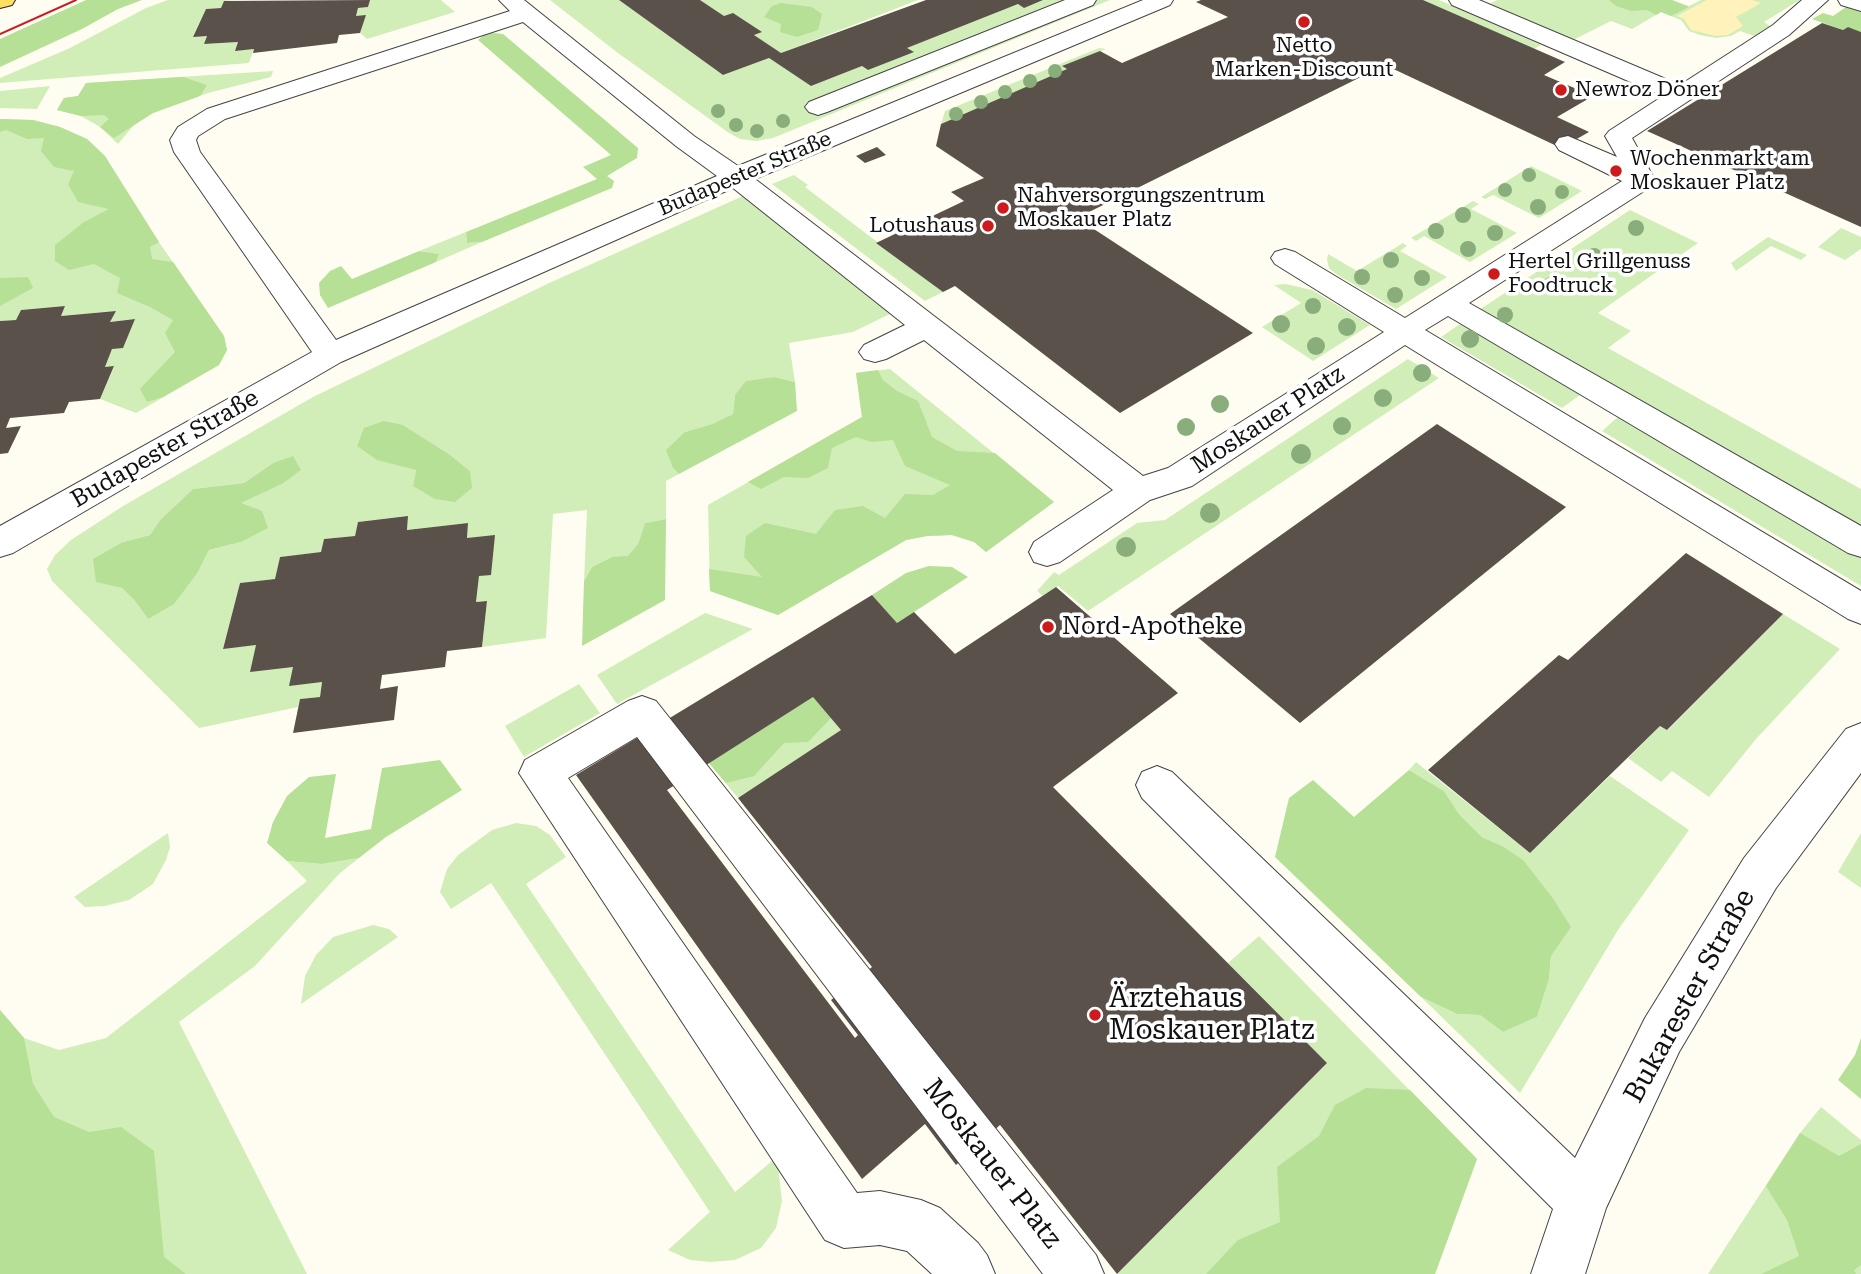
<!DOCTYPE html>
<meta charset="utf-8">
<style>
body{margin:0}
canvas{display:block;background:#fffdf2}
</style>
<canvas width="1861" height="1274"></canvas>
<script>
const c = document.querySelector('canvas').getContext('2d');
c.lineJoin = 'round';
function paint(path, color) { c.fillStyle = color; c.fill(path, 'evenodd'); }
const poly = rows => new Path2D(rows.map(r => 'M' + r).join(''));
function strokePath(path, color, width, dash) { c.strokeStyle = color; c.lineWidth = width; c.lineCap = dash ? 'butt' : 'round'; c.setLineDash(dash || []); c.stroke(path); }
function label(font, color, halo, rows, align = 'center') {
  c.font = font + ' "Roboto Serif",serif'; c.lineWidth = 7; c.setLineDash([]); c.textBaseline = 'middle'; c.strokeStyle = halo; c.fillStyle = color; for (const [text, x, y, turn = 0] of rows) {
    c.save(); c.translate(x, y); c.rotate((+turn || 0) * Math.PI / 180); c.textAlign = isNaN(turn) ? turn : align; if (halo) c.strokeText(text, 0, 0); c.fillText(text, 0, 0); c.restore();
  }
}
const green = poly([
 [168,0,233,0,224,1,221,8,206,9,193,36,207,36,204,44,238,42,236,50,254,49,249,63,0,83,0,78,70,48,146,8],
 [370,0,441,0,455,12,367,39,360,33,365,16,356,16,358,8,368,7],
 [550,0,619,0,723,75,769,58,811,86,862,66,868,70,907,48,1018,4,1024,7,1043,0,1110,0,773,138,756,141,740,139,729,133,618,53],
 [700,0,918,0,781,53,754,35,761,32,724,16],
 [1423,0,1439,0,1541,45,1534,49],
 [1497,0,1672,0,1689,6,1701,0,1800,0,1764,22,1770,26,1754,36,1740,31,1731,36,1716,38,1700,35,1689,31,1681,20,1661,12,1632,29,1611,21,1573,40,1489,4],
 [1099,48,1106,49,1063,66,1067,69,941,124,945,111],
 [273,71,271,77,208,93,153,113,134,125,118,144,100,127,81,116,57,110,64,98,78,96,86,83],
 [50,86,37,109,0,108,0,91],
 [0,119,33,120,60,127,87,139,105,156,132,203,224,336,227,350,219,365,136,413,100,399,114,367,105,367,112,349,134,319,110,322,115,311,61,316,65,306,21,310,16,320,0,321],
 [1531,166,1582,191,1539,218,1493,195,1485,199,1481,197],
 [794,175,808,185,805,187,943,292,925,301,772,184],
 [743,196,890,314,853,332,789,343,795,382,775,377,735,395,733,414,712,424,685,432,673,468,679,474,666,481,666,519,645,523,638,544,628,557,612,557,592,567,584,581,587,510,553,514,546,638,482,647,487,601,476,602,479,576,467,538,468,523,407,530,408,516,358,522,355,536,324,539,321,552,280,557,275,579,240,583,223,648,256,645,322,682,320,697,300,699,298,707,199,728,52,581,47,569,55,555,71,540,123,506,313,397,547,284],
 [403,425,449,454,470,471,413,486,416,470],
 [293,457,282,484,240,503,241,542,209,550,198,572,148,619,135,601,122,588,123,542,150,535,160,520,193,489,244,483,273,463],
 [1473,201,1479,204,1471,209,1517,233,1470,262,1424,236,1416,241,1411,238],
 [1630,210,1698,243,1598,313,1631,331,1608,348,1861,489,1861,530,1479,310],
 [1841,228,1861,237,1861,249,1845,260,1818,247],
 [466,232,467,243,482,242,436,262,439,254,419,251],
 [1768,237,1807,255,1801,260,1771,246,1736,271,1731,263],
 [1403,243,1407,246,1400,251,1447,277,1396,309,1336,274,1329,268,1327,260,1328,254,1357,271],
 [1286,284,1312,290,1370,325,1313,361,1262,327,1301,303,1274,285],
 [1460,324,1580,395,1562,408,1441,337],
 [1408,359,1439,378,1088,611,1058,586,1043,596,1037,591,1054,572,1059,575,1137,523,1165,520],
 [890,369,1054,502,986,552,974,542,952,535,927,536,906,540,778,615,710,591,708,505,862,417,856,373],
 [1618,417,1744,490,1861,552,1861,586,1602,431],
 [705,613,753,629,617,704,597,675],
 [1783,614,1840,649,1756,739,1709,797,1672,771,1661,782,1628,758,1660,726,1668,730],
 [579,684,600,713,524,757,505,726],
 [813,697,841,730,738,798,709,763],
 [1416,762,1530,853,1610,776,1689,830,1618,930,1520,1093,1421,997,1457,1014,1480,1015,1503,1032,1537,1017,1549,979,1551,956,1502,846,1482,837,1459,814,1444,791,1409,770],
 [516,823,536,826,550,835,566,857,526,884,735,1192,777,1157,782,1201,776,1228,761,1248,735,1260,710,1262,690,1260,668,1250,710,1212,491,883,451,909,440,892,447,869,458,855,492,830],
 [168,833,170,847,166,860,153,884,129,900,105,906,85,907,74,897],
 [1861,833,1861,888,1838,872],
 [359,858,339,874,255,966,179,1022,307,1274,0,1274,0,1010,24,1038,59,1050,106,1038,307,881,287,861,322,864],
 [373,925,389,929,398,937,301,1004,305,976,316,955,333,937],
 [1259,936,1477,1159,1435,1274,1117,1274,1327,1063,1228,963],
 [1821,1107,1861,1140,1861,1274,1708,1274,1800,1133]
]);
const forest = poly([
 [86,0,142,0,118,9,82,29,0,67,0,39],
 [1609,0,1672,0,1689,7,1671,16,1661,12,1656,15,1647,10,1631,11,1616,6],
 [781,3,812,7,822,14,818,30,797,37,780,32,781,24,764,17,772,6],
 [1846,7,1861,12,1861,32,1848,27,1843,30,1812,19,1823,13,1833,16],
 [494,33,503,34,638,148,637,158,607,176,614,181,612,188,482,242,467,243,466,232,597,179,583,167,611,155,478,40,484,35],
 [183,77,207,85,200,96,153,113,114,138,100,127,109,119,104,115,81,116,57,110,64,98,78,96,86,83],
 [0,119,33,120,60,127,87,139,105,156,159,242,150,247,152,259,173,262,224,336,227,350,219,365,163,397,147,402,140,389,175,352,165,333,173,320,150,307,117,293,120,278,94,264,69,270,55,261,55,245,84,222,109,209,78,202,68,184,74,171,54,167,41,151,44,138,27,139,6,130,0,132],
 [419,251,439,254,436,262,328,308,320,295,319,283,330,271,341,266,352,279],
 [28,277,33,288,0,306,0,278],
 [878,370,883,380,897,391,918,401,932,437,957,451,995,453,1054,502,986,552,974,542,952,535,927,536,906,540,778,615,710,591,709,569,762,577,744,557,746,536,765,523,816,534,835,510,863,506,885,518,905,494,933,495,950,485,905,466,893,440,872,442,856,437,832,448,828,468,808,478,784,477,761,489,748,482,862,417,856,373],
 [775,377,795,382,797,411,679,474,673,468,666,450,685,432,712,424,733,414,735,395,746,381],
 [384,421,403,425,449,454,470,471,472,488,455,502,435,499,413,486,416,470,377,460,357,446,364,428],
 [293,456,301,470,282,484,241,503,262,511,268,528,241,542,209,550,198,572,174,604,148,619,135,601,122,588,96,582,93,559,123,542,150,535,160,520,193,489,244,483,273,463],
 [666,519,665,600,582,646,584,581,592,567,612,557,628,556,638,544,645,523],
 [929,566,952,567,968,577,897,623,872,595,906,573],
 [813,697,831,718,808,742,784,743,754,776,726,783,709,763],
 [440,760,462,790,386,837,359,858,322,864,287,861,267,843,273,822,287,796,309,777,336,774,325,838,371,829,382,768],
 [1409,770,1444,791,1459,814,1482,837,1502,846,1523,860,1552,897,1571,927,1551,956,1549,979,1537,1017,1503,1032,1480,1015,1457,1014,1421,997,1275,857,1289,798,1313,780,1354,817],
 [0,1010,24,1038,33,1084,54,1117,89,1132,121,1127,154,1151,164,1257,186,1274,0,1274],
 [1861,1038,1861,1099,1838,1080,1855,1055],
 [1366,1088,1410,1090,1477,1159,1435,1274,1206,1274,1238,1240,1280,1222,1277,1167,1319,1136,1335,1105],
 [1800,1133,1839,1156,1861,1144,1861,1265,1854,1270,1856,1274,1761,1274,1799,1256,1787,1220,1766,1186]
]);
const sand = poly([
 [1707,0,1752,0,1761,3,1736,17,1743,26,1728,35,1716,36,1691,30,1684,19,1677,16]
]);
const building = poly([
 [370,0,368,7,358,8,356,16,366,15,360,33,339,35,337,43,253,53,254,49,235,51,238,42,204,44,207,36,193,37,206,9,221,8,224,1],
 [619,0,700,0,724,16,733,13,762,32,754,35,781,53,926,0,1043,0,1024,8,1018,4,907,48,914,52,868,70,862,66,811,86,769,58,723,75],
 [1201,0,1423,0,1565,62,1544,75,1593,96,1557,117,1589,132,1561,148,1385,65,1077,218,1253,333,1120,413,955,286,943,292,876,243,964,201,951,192,984,178,936,146,941,124,1067,69,1062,66,1100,51,1122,63,1228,17,1196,2],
 [1822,23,1843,30,1848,27,1861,32,1861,227,1647,131],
 [877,147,886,155,865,163,856,156],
 [65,306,61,316,116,311,110,322,135,319,123,348,112,349,105,367,114,366,100,399,69,402,64,413,10,418,6,428,21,426,8,453,0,454,0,321,16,320,21,310],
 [1437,424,1566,507,1300,723,1170,614],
 [408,516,407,530,468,523,467,538,495,535,491,575,479,576,476,602,487,601,482,647,447,651,445,667,382,675,380,689,398,686,394,720,293,733,300,699,320,697,322,682,289,686,293,667,250,672,256,645,223,649,240,583,275,579,280,557,321,552,324,539,355,536,358,522],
 [1686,553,1783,614,1667,730,1660,726,1530,853,1428,770,1559,655,1568,660],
 [1056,587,1178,693,1053,787,1327,1063,1117,1274,1000,1125,956,1165,925,1124,862,1179,576,775,872,595,897,623,914,612,955,654],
 [813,697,841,730,738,798,872,967,831,1000,858,1035,855,1038,667,790]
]);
const minor = poly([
 [499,0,524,0,694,136,738,166,1143,0,1173,0,1170,5,755,179,1143,476,1168,468,1384,332,1275,264,1271,258,1275,252,1285,249,1295,252,1405,318,1622,181,1559,150,1555,144,1559,138,1568,136,1617,157,1605,136,1609,131,1663,96,1452,5,1449,0,1479,0,1680,85,1773,25,1802,0,1828,0,1789,35,1632,138,1655,180,1652,186,1469,303,1861,526,1861,557,1848,553,1448,316,1425,330,1861,591,1861,624,1848,619,1405,345,1192,486,1150,500,1060,562,1047,566,1034,562,1029,552,1034,542,1113,490,924,340,886,359,875,362,864,359,859,352,864,345,905,325,733,188,341,362,13,553,0,557,0,526,312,352,174,152,170,140,178,127,207,109,510,11,499,0],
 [523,22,676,146,717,176,336,340,200,152,196,140,198,136,225,119,523,22],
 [1065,0,1096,0,1093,5,827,112,818,115,809,112,805,107,809,102,1065,0],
 [1838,0,1861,0,1861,11,1841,5,1838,0],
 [642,696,656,701,1096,1255,1104,1274,1043,1274,637,737,568,778,857,1193,880,1191,921,1200,940,1208,978,1243,987,1255,995,1274,932,1274,907,1251,880,1245,844,1248,825,1240,519,773,525,760,628,701,642,696],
 [1861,723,1861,773,1776,888,1679,1052,1606,1208,1585,1274,1531,1274,1553,1209,1142,798,1136,785,1142,772,1157,766,1172,772,1575,1158,1645,1018,1744,858,1846,729,1861,723]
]);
const major = poly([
 [0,0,15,0,12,5,0,8,0,0]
]);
const tram = poly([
 [0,34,76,0]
]);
const trees = [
 [1055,71,7],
 [1030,81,7],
 [1005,92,7],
 [981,102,7],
 [718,111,7],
 [956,114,7],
 [783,121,7],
 [736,125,7],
 [757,131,7],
 [1529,175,7],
 [1505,190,7],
 [1562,192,7],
 [1538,207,8],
 [1463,215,8],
 [1636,228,8],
 [1436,231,8],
 [1495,233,8],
 [1468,249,8],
 [1594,256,8],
 [1391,260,8],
 [1362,277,8],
 [1422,278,8],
 [1551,285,8],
 [1395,295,8],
 [1313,306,8],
 [1505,315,8],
 [1281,324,9],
 [1347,327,9],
 [1470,339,9],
 [1316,346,9],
 [1422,373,9],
 [1383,398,9],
 [1220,404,9],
 [1342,426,9],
 [1186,427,9],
 [1301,454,10],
 [1210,513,10],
 [1126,547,10]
];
const markers = [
 [1304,22,7,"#cd1a1d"],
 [1561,90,7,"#cd1a1d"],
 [1616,171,7,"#cd1a1d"],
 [1003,208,7,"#cd1a1d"],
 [988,226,7,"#cd1a1d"],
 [1494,274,7,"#cd1a1d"],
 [1048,627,7,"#cd1a1d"],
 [1095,1015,7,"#cd1a1d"]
];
const farPoinames = [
 ["Netto",1304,46,"center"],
 ["Marken-Discount",1304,70,"center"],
 ["Newroz Döner",1575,90],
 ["Wochenmarkt am",1630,159],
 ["Moskauer Platz",1630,183],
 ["Nahversorgungszentrum",1017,196],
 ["Moskauer Platz",1017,220],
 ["Lotushaus",974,226,"right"],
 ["Hertel Grillgenuss",1508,262],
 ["Foodtruck",1508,286]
];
const farStreetnames = [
 ["Budapester Straße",745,174,-23]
];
const streetNames = [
 ["Moskauer Platz",1268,420,-33],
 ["Budapester Straße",165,449,-30]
];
const poiNames = [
 ["Nord-Apotheke",1062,627]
];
const nearStreetnames = [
 ["Bukarester Straße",1690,996,-61],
 ["Moskauer Platz",992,1164,52]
];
const nearPoinames = [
 ["Ärztehaus",1109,999],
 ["Moskauer Platz",1109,1031]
];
paint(green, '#d2eeb8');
paint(forest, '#b5e095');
paint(sand, '#fff2ba');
paint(building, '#5a514b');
strokePath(minor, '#434343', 2);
strokePath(major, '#212121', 2);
paint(minor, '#fff');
paint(major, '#ffde62');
strokePath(tram, '#cd1a1d', 2);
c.fillStyle = '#89ae7b';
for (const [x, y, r] of trees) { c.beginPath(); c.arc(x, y, r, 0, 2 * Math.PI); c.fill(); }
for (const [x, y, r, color] of markers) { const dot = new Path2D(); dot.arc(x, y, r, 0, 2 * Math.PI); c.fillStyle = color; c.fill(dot); strokePath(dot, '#fff', 2.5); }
label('21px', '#101010', '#fff', farPoinames, 'left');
label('21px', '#101010', '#fff', farStreetnames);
label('24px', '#101010', '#fff', streetNames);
label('24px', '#101010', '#fff', poiNames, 'left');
label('28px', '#101010', '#fff', nearStreetnames);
label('28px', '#101010', '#fff', nearPoinames, 'left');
</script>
